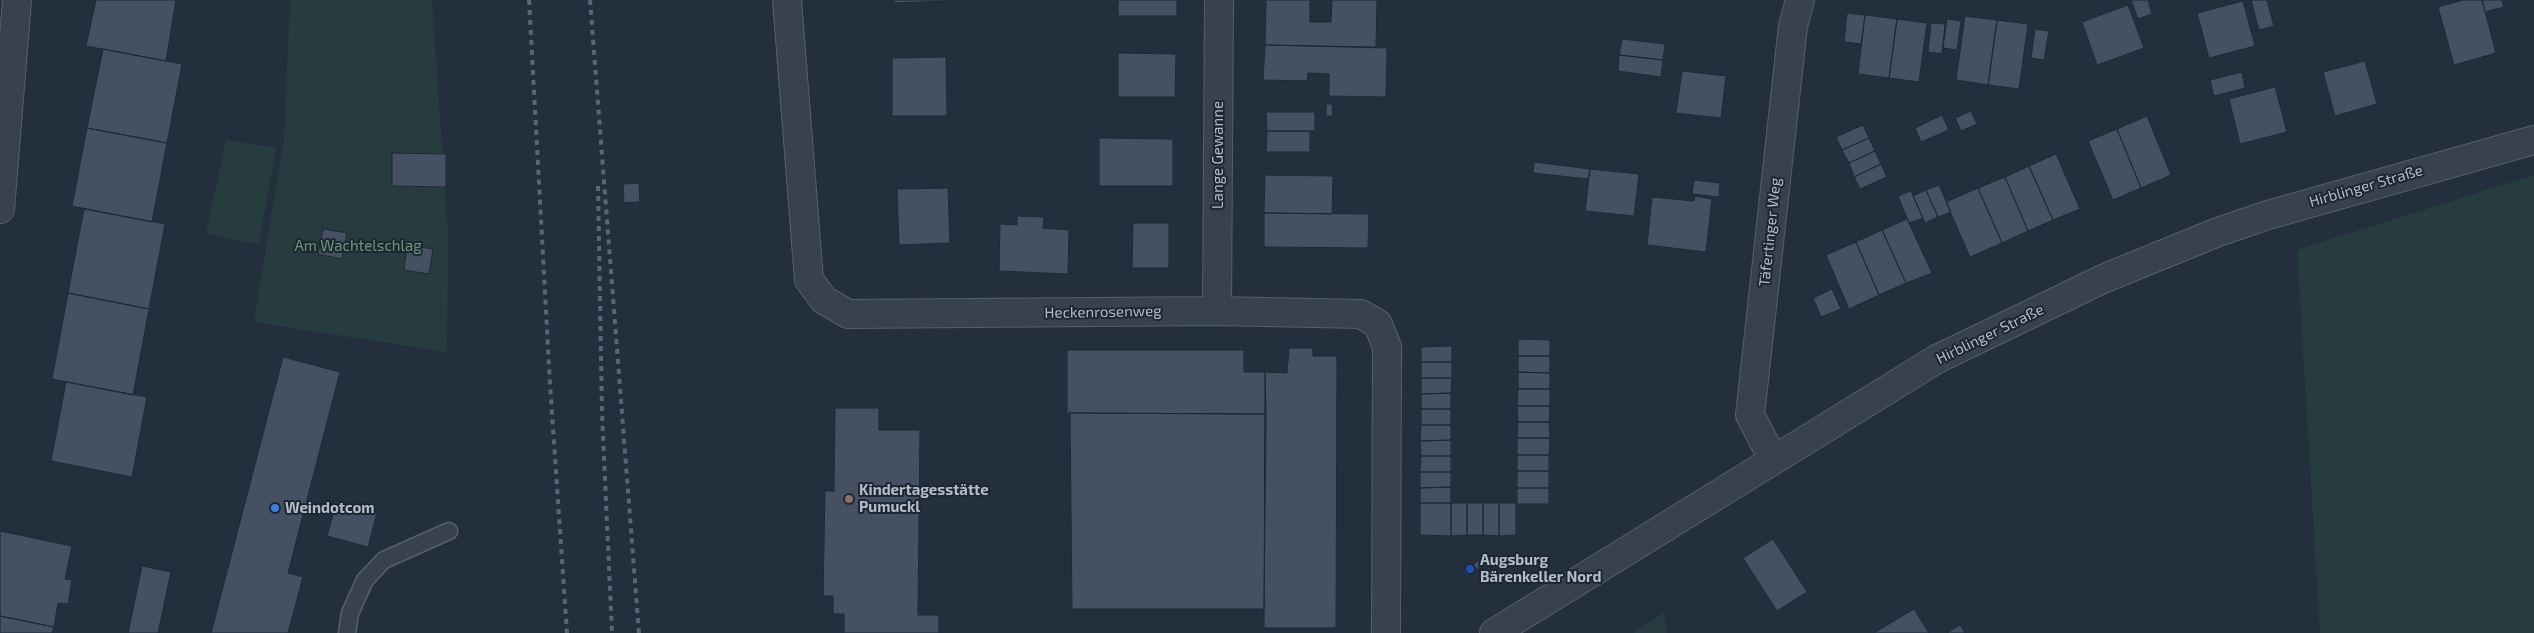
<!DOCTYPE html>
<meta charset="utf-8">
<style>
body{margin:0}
canvas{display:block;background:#242f3e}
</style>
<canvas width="2534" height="633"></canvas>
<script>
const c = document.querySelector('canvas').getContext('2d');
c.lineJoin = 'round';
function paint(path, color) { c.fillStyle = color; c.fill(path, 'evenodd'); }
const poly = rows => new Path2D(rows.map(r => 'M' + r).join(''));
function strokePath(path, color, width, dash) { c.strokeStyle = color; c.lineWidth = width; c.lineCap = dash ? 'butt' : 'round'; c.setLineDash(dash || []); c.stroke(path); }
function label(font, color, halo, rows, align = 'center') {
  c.font = font + ' "Exo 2",sans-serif'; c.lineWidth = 4; c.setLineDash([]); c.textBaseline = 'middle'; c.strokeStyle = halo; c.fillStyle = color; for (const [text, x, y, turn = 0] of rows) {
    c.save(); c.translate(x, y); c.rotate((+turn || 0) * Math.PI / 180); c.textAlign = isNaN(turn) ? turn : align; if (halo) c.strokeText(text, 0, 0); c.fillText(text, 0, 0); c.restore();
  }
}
const green = poly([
 [290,0,432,0,448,235,447,352,254,322,284,138],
 [226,140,276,148,259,244,206,234],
 [2534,175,2534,633,2320,633,2297,250],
 [1664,613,1667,633,1633,633]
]);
const building = poly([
 [96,0,176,0,166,61,86,46,96,0],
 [894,0,948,0,948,1,894,3,894,0],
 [1118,0,1177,0,1177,16,1118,16,1118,0],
 [1266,0,1310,0,1310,22,1331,22,1332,0,1377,0,1376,47,1265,45,1266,0],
 [2131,0,2148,0,2152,14,2138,19,2131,0],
 [2251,0,2267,0,2274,26,2259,30,2251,0],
 [2463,0,2482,0,2496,53,2454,65,2438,7,2463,0],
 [2482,0,2502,0,2504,7,2485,12,2482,0],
 [2243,1,2255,46,2209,58,2197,13,2243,1],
 [2128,5,2144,48,2097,65,2082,22,2128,5],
 [1847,13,1865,15,1861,44,1844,42,1847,13],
 [1865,15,1897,19,1889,78,1858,74,1865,15],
 [1965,16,1997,20,1988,85,1956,80,1965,16],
 [1897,19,1927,23,1919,82,1889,78,1897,19],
 [1947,19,1961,21,1957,50,1943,48,1947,19],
 [1997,20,2028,24,2019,89,1988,85,1997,20],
 [1931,23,1945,24,1942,54,1928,52,1931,23],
 [2035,29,2049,31,2044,60,2031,58,2035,29],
 [1622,39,1665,44,1663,60,1619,55,1622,39],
 [1265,45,1387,48,1386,97,1329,96,1329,74,1308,73,1307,81,1263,80,1265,45],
 [103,49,182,64,167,143,87,128,103,49],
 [1118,53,1176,54,1175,97,1118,97,1118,53],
 [1619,55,1663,60,1661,77,1618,71,1619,55],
 [946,57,947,116,892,116,892,58,946,57],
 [2365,61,2377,104,2335,116,2323,72,2365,61],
 [1682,71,1726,76,1721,118,1676,113,1682,71],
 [2242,72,2245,88,2214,96,2210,80,2242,72],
 [2275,87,2287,132,2240,144,2229,99,2275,87],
 [1326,104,1332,104,1333,116,1326,116,1326,104],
 [1971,111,1977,124,1961,131,1955,118,1971,111],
 [1266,112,1315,112,1315,131,1267,131,1266,112],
 [1942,115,1949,130,1921,142,1915,128,1942,115],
 [2147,116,2171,175,2141,188,2117,129,2147,116],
 [1863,125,1869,138,1842,150,1836,137,1863,125],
 [87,128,167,143,152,222,72,206,87,128],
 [2117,129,2141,188,2113,200,2088,141,2117,129],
 [1267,131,1310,131,1310,152,1266,152,1267,131],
 [1099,138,1173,139,1173,186,1099,186,1099,138],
 [1869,138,1875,151,1849,163,1842,150,1869,138],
 [1875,151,1881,164,1854,177,1849,163,1875,151],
 [392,153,446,154,446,187,392,186,392,153],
 [2056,154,2080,209,2053,220,2029,166,2056,154],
 [1534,162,1590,169,1588,179,1533,173,1534,162],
 [1881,164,1887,177,1860,189,1854,177,1881,164],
 [2029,166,2053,220,2028,231,2005,177,2029,166],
 [1590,169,1639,174,1634,216,1585,211,1590,169],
 [1265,175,1333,176,1332,214,1264,213,1265,175],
 [2005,177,2028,231,2002,243,1978,188,2005,177],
 [1694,180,1720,183,1719,197,1692,194,1694,180],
 [639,183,640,202,624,203,623,184,639,183],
 [1939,185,1951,212,1938,217,1926,190,1939,185],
 [948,188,950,243,899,245,897,189,948,188],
 [1978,188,2002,243,1970,257,1946,202,1978,188],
 [1926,190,1938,217,1925,223,1913,196,1926,190],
 [1911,191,1923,218,1909,223,1898,196,1911,191],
 [1695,196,1712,199,1706,252,1647,245,1652,197,1694,201,1695,196],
 [84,209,165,224,149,309,68,293,84,209],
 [1264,213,1369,214,1368,248,1264,247,1264,213],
 [1017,216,1044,217,1043,228,1069,230,1068,274,999,271,1000,224,1017,225,1017,216],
 [1907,219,1932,273,1906,283,1882,230,1907,219],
 [1133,223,1169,223,1169,268,1132,268,1133,223],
 [323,229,347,233,342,259,318,254,323,229],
 [1882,230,1906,283,1879,295,1856,242,1882,230],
 [1856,242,1879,295,1849,309,1826,255,1856,242],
 [407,245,433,249,429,274,404,270,407,245],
 [1832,289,1841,309,1821,317,1813,298,1832,289],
 [68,293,149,309,133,395,52,379,68,293],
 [1518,339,1550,340,1550,356,1518,356,1518,339],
 [1452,346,1452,362,1421,362,1421,347,1452,346],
 [1289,348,1313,348,1313,356,1337,356,1336,628,1264,628,1265,372,1287,373,1289,348],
 [1067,350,1244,350,1244,372,1265,372,1266,414,1067,413,1067,350],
 [1518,356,1550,356,1550,373,1518,372,1518,356],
 [283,357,340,372,288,573,303,577,288,633,211,633,283,357],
 [1421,362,1452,362,1452,378,1421,378,1421,362],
 [1518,372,1550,373,1550,389,1518,389,1518,372],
 [1421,378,1452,378,1451,393,1421,394,1421,378],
 [66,382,147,397,132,477,51,461,66,382],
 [1518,389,1550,389,1550,406,1517,406,1518,389],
 [1451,393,1451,409,1421,409,1421,394,1451,393],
 [1517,406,1550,406,1549,422,1518,422,1517,406],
 [835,408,879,408,879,430,920,430,918,615,939,615,939,633,844,633,844,614,833,614,833,596,823,596,825,491,834,491,835,408],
 [1421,409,1451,409,1451,425,1421,425,1421,409],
 [1070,413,1266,414,1264,609,1072,609,1070,413],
 [1518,422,1549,422,1550,438,1517,438,1518,422],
 [1421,425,1451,425,1451,440,1420,441,1421,425],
 [1517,438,1550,438,1549,455,1517,455,1517,438],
 [1451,440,1451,456,1421,456,1420,441,1451,440],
 [1517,455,1549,455,1549,471,1517,471,1517,455],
 [1421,456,1451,456,1451,472,1420,472,1421,456],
 [1517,471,1549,471,1549,488,1517,488,1517,471],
 [1420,472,1451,472,1451,487,1420,488,1420,472],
 [1451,487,1451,503,1420,503,1420,488,1451,487],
 [1517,488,1549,488,1549,504,1517,504,1517,488],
 [337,501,377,513,368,547,327,536,337,501],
 [1420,503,1451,503,1451,536,1420,535,1420,503],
 [1451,503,1467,503,1467,535,1451,536,1451,503],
 [1467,503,1483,503,1483,535,1467,535,1467,503],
 [1483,503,1499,503,1499,536,1483,535,1483,503],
 [1499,503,1516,503,1516,535,1499,536,1499,503],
 [0,531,72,546,65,579,72,580,68,604,58,603,54,627,0,616,0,531],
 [1773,539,1807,592,1777,611,1743,558,1773,539],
 [1487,555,1490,560,1467,576,1463,571,1487,555],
 [142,566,171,572,158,633,128,633,142,566],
 [1914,609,1929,633,1874,633,1914,609],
 [0,616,54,627,52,633,0,633,0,616],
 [1960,625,1965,633,1947,633,1960,625]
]);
const service = poly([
 [347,633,350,613,365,580,384,560,449,531]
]);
const minor = poly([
 [787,0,809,280,824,300,848,314,1217,311,1361,314,1378,324,1387,347,1386,633],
 [0,209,17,0],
 [1217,311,1219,0]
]);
const tertiary = poly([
 [1773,459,1750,415,1793,26,1800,0],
 [1494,633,1937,359,2105,278,2218,232,2268,215,2534,140]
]);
const rail = poly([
 [529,0,550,384,567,633],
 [590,0,639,633],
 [598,186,602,413,612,633]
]);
const markers = [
 [849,499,5,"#8d6e63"],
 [275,508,5,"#3f7fe0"],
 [1470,569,5,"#1a4fb4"]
];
const streetNames = [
 ["Lange Gewanne",1218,155,-90],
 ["Hirblinger Straße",2366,186,-16],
 ["Täfertinger Weg",1770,232,-84],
 ["Heckenrosenweg",1103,312,-1],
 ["Hirblinger Straße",1990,334,-26]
];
const parkNames = [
 ["Am Wachtelschlag",358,246]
];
const poiNames = [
 ["Kindertagesstätte",859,490],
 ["Pumuckl",859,507],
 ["Weindotcom",285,508],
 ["Augsburg",1480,560],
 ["Bärenkeller Nord",1480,577]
];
paint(green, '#263c3f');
paint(building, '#455162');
strokePath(building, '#1f2835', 1);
strokePath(service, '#565f6c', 19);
strokePath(minor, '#565f6c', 30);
strokePath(tertiary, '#565f6c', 30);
strokePath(service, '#38414e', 16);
strokePath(minor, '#38414e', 28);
strokePath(tertiary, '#38414e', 28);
strokePath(rail, '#5a6575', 4, [5, 5]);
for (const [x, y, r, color] of markers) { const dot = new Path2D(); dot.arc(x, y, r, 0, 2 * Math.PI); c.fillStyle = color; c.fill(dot); strokePath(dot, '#1d2633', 2); }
label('15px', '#b4bcc9', '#1d2633', streetNames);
label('15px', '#6b9a76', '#1d2633', parkNames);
label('bold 15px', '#b4bcc9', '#1d2633', poiNames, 'left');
</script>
